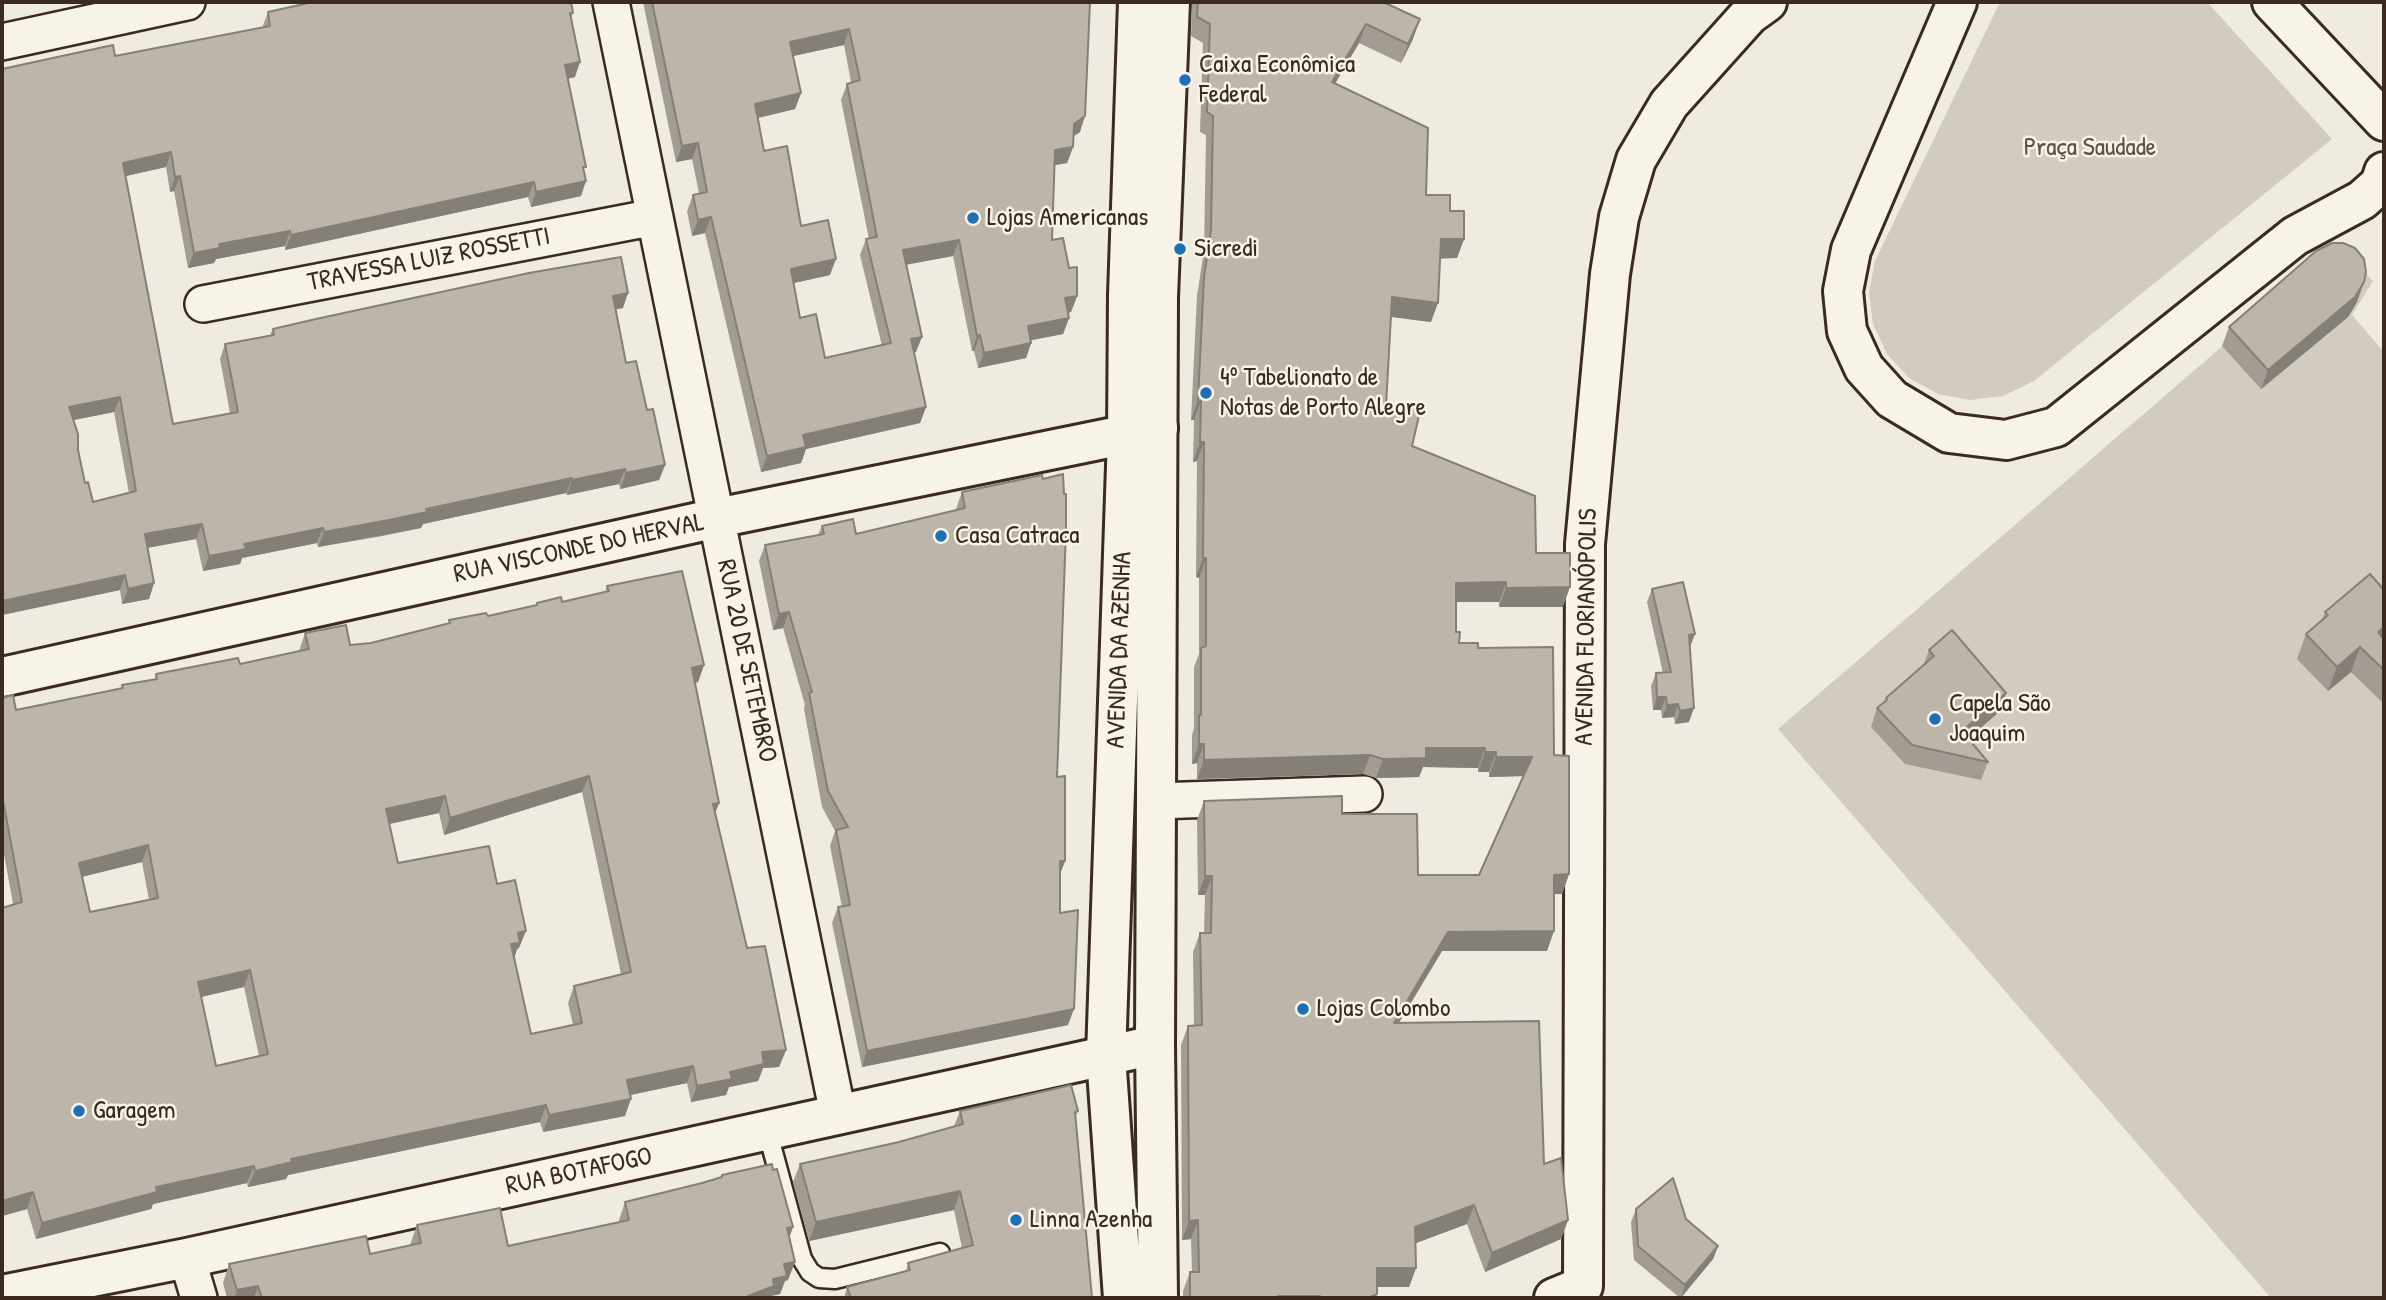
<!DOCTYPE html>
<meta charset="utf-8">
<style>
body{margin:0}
#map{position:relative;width:2386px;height:1300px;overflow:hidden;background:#efebe0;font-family:"Patrick Hand",sans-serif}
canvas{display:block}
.frame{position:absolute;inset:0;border:4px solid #3b2a1e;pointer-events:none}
</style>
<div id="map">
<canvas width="2386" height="1300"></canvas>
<div class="frame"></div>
</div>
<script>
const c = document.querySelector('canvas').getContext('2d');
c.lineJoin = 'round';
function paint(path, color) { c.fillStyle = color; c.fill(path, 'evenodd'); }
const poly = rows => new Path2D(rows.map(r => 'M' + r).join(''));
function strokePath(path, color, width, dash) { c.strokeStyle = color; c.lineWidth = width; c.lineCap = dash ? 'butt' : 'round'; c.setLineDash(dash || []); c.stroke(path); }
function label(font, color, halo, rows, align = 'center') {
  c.font = font + ' "Patrick Hand",sans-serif'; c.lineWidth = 5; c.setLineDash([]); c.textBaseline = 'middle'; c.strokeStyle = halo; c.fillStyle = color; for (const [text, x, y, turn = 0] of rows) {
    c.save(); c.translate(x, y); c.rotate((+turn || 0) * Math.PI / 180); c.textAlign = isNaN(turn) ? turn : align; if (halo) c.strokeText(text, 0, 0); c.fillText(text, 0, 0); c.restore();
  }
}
const green = poly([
 [2000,2,2207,2,2332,139,2034,381,2003,396,1970,400,1938,394,1909,378,1887,354,1873,324,1869,292,1875,261],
 [2347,253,2373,281,2352,315,2384,352,2384,1298,2271,1298,1778,729,2312,269]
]);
const service = poly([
 [767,1130,802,1259,810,1272,819,1278,835,1279,940,1253]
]);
const minor = poly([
 [611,2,838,1114],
 [2,42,187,2],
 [203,304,655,217],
 [1156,801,1364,794],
 [187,1258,199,1298]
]);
const tertiary = poly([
 [2,677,717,518,1158,428],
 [1583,1286,1585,544,1610,274,1619,217,1636,160,1669,104,1749,15,1767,2],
 [2,1295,187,1258,1155,1045],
 [1554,1298,1583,1286]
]);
const secondary = poly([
 [1957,2,1851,250,1843,291,1847,331,1864,368,1892,399,1949,433,2006,440,2056,427,2295,236,2362,200,2380,184,2384,172],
 [2272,2,2384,121],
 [1123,1298,1106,1056,1127,436,1128,295,1138,2],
 [1158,1298,1155,1045,1158,297,1170,2]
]);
const wall = poly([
 [643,2,1090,2,1080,132,1073,136,1073,147,1067,163,1055,165,1052,240,1069,268,1077,296,1071,312,1068,313,1069,318,1063,334,1031,340,1031,343,1026,358,978,368,974,351,972,351,953,256,906,265,916,352,914,353,926,407,920,423,806,449,801,463,761,472,705,233,692,236,687,211,693,195,699,193,692,159,676,162],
 [844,45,851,82,847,84,841,100,869,239,866,239,860,255,882,346,825,358,800,318,794,283,830,275,801,226,764,151,758,118,795,109,801,93,793,56],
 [1192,2,1383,2,1413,39,1401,63,1359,43,1335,83,1426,195,1450,211,1464,239,1457,258,1440,258,1431,322,1391,317,1386,406,1412,446,1536,553,1563,607,1499,607,1499,602,1456,602,1456,632,1459,643,1478,648,1554,755,1569,874,1562,894,1554,894,1547,951,1442,951,1399,1023,1544,1164,1568,1220,1561,1239,1485,1272,1467,1224,1416,1243,1416,1268,1409,1287,1377,1287,1377,1294,1376,1298,1183,1298,1183,1291,1190,1272,1192,1272,1191,1239,1182,1240,1181,1045,1188,1026,1194,1026,1193,952,1200,933,1204,933,1205,895,1198,895,1197,820,1204,801,1342,814,1418,875,1479,875,1523,776,1489,777,1489,772,1478,772,1478,768,1423,767,1419,777,1376,778,1363,774,1197,779,1197,763,1192,764,1192,735,1194,728,1194,667,1199,654,1199,578,1196,577,1197,461,1193,462,1194,420,1191,420,1197,296,1204,250,1206,135,1200,132,1203,43,1191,36],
 [268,12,573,13,571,18,575,77,568,79,584,171,581,196,531,207,528,197,285,250,285,246,216,259,214,263,188,268,174,191,170,192,166,167,126,176,173,424,230,413,220,359,225,344,270,335,273,329,623,308,615,309,626,363,647,410,665,465,659,480,620,489,619,484,567,495,566,493,423,524,421,528,383,536,318,547,317,543,242,558,240,564,203,571,196,539,148,548,154,583,149,599,122,604,120,590,2,615,2,69,115,56,262,28],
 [114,412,129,493,93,502,85,483,78,450,73,420],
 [2357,302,2348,317,2261,389,2222,346,2229,327],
 [962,492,1057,777,1065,861,1060,874,1060,913,1068,1025,862,1067,832,923,838,907,842,907,830,846,835,831,822,807,804,709,805,705,783,628,773,630,759,561,765,545,818,535,822,526,856,534,957,511,956,509],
 [607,586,704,665,698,682,695,683,719,803,715,812,747,948,786,1050,779,1067,763,1068,758,1081,729,1087,726,1095,691,1102,687,1083,630,1095,625,1116,543,1132,540,1122,288,1175,286,1179,248,1187,247,1183,153,1204,151,1209,36,1239,27,1209,2,1216,2,908,13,904,2,843,2,698,16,710,121,689,122,685,155,679,156,674,240,664,299,651,305,633,350,645,371,643,448,624,449,620,488,616,536,606,537,603,562,602,605,592],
 [582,792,621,974,574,986,568,1003,573,1025,531,1034,514,958,517,949,519,948,497,884,398,863,389,824,439,813,444,835],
 [142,862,149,900,90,912,82,877],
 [244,987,259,1056,216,1066,201,997],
 [1652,589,1690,647,1689,722,1675,724,1674,717,1662,718,1661,710,1653,710,1651,686,1656,673,1663,673,1647,602],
 [2384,590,2384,704,2351,672,2328,691,2297,659,2306,634,2322,620,2325,612],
 [1929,650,2006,693,1999,712,1968,739,1988,762,1981,780,1905,764,1871,727,1877,708,1884,703,1886,698,1923,666],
 [960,1111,1078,1111,1075,1117,1092,1298,906,1271,908,1263,962,1248,954,1210,809,1241,793,1182,800,1164,899,1142,954,1126],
 [722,1175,789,1238,788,1280,785,1281,780,1294,771,1296,770,1298,227,1298,223,1283,229,1264,370,1254,410,1245,417,1225,508,1246,619,1222,619,1220,625,1202,702,1183,721,1177],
 [1636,1209,1686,1219,1718,1246,1713,1259,1680,1298,1634,1260,1631,1222],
 [847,1287,851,1298,844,1298]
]);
const shadedWall = poly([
 [1420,19,1413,39,1401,63,1408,44],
 [1366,24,1359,43,1325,101,1332,82],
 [849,29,844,45,784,58,790,42],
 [580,62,575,77,559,80,565,65],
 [801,93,795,109,749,120,755,104],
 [1085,116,1080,132,1068,140,1074,124],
 [698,143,692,159,676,162,682,146],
 [1073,147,1067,163,1049,166,1055,150],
 [171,152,166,167,117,178,123,163],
 [180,176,174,191,170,192,175,177],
 [586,181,581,196,531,207,536,192],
 [534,182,528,197,285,250,291,235],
 [711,217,705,233,692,236,698,220],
 [290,231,285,246,216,259,214,263,188,268,194,253,219,244],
 [1441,239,1464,239,1457,258,1434,259],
 [959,240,953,256,898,266,903,250],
 [836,259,830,275,785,285,791,269],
 [2364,282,2357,302,2348,317,2261,389,2268,370],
 [628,293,623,308,607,311,613,296],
 [1077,296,1071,312,1059,314,1065,298],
 [1392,297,1438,303,1431,322,1385,316],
 [1069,318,1063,334,1022,342,1028,326],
 [980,335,974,351,972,351,977,336],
 [922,337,916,352,905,355,911,339],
 [1031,343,1026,358,978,368,984,353],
 [120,397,114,412,64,422,69,407],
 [1198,400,1201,401,1194,420,1191,420],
 [926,407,920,423,806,449,801,463,761,472,767,456,803,435],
 [1200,442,1204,442,1197,461,1193,462],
 [665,465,659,480,620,489,626,473],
 [625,469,619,484,567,495,572,480],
 [572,478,566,493,423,524,421,528,318,547,324,532],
 [202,524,196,539,139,549,145,534],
 [323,528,317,543,242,558,240,564,203,571,209,556,244,544],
 [1203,558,1206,558,1199,578,1196,577],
 [125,575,120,590,2,615,2,601],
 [1506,582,1499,602,1449,602,1456,583],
 [154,583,149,599,122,604,128,589],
 [1570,587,1563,607,1499,607,1506,588],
 [789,612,783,628,773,630,779,614],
 [2384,627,2384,644,2369,657,2378,632],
 [1695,634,1690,647,1689,635],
 [2360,647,2351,672,2328,691,2337,667],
 [704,665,698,682,686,685,692,668],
 [2006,693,1999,712,1955,750,1962,731],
 [1657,697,1666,697,1661,710,1653,710],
 [1678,704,1674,717,1662,718,1667,705],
 [1694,708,1689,722,1675,724,1680,711],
 [1199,744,1204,744,1197,763,1192,764],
 [1426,748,1485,748,1478,768,1423,767,1419,777,1376,778,1383,759],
 [1485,752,1496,752,1489,772,1478,772],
 [1370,755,1363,774,1197,779,1204,760],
 [1496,757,1532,757,1525,776,1489,777],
 [589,776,582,792,444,835,450,818],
 [445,796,439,813,380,826,386,809],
 [719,803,713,819,713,804],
 [148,845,142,862,73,879,79,863],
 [1060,861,1065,861,1059,877],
 [1569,874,1562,894,1547,894,1554,875],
 [1205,876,1212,876,1205,895,1198,895],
 [526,931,519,948,517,949,514,959,511,944,518,933],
 [1554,931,1547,951,1442,951,1387,1042,1394,1023,1448,932],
 [250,970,244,987,192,999,198,982],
 [1074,1009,1068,1025,862,1067,867,1051],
 [786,1050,779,1067,763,1068,758,1081,729,1087,726,1095,691,1102,697,1086,730,1072,762,1052],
 [693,1066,687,1083,621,1097,627,1080],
 [631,1099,625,1116,543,1132,549,1115],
 [546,1105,540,1122,288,1175,286,1179,248,1187,255,1171,291,1159],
 [254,1166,247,1183,153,1204,151,1209,36,1239,42,1223,156,1187],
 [960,1191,954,1210,809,1241,816,1222],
 [33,1192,27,1209,2,1216,2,1201],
 [1474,1205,1467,1224,1408,1246,1415,1227],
 [1198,1220,1191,1239,1182,1240,1189,1221],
 [1568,1220,1561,1239,1485,1272,1492,1253],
 [793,1227,787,1245,787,1228],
 [1718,1246,1713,1259,1681,1298,1685,1285],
 [795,1262,788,1280,785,1281,780,1294,771,1296,770,1298,747,1298,748,1296,773,1279,784,1264],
 [1377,1268,1416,1268,1409,1287,1370,1287],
 [258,1286,254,1298,234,1298,237,1290],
 [1278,1296,1320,1296,1319,1298,1278,1298]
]);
const building = poly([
 [313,2,571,2,573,13,570,13,580,62,565,65,586,167,583,167,586,181,536,192,534,182,291,235,290,231,219,244,220,248,194,253,180,176,175,177,171,152,123,163,173,424,238,412,225,344,274,335,273,329,316,319,529,273,621,257,628,293,613,296,626,363,636,361,647,410,653,409,665,465,626,473,625,469,572,480,572,478,426,509,427,512,389,520,324,532,323,528,244,544,246,549,209,556,202,524,145,534,154,583,128,589,125,575,2,601,2,69,113,45,115,56,270,26,268,12,313,2],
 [120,397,136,491,93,502,88,482,85,483,78,450,78,434,69,407,120,397],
 [652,2,1090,2,1085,116,1074,124,1073,147,1055,150,1052,240,1063,238,1069,268,1077,267,1077,296,1065,298,1069,318,1028,326,1031,343,984,353,980,335,977,336,959,240,903,250,922,337,911,339,926,407,803,435,806,447,767,456,711,217,698,220,693,195,707,192,698,143,682,146,652,2],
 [849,29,860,80,847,84,877,237,866,239,891,343,825,358,816,314,800,318,791,269,836,259,828,220,801,226,787,146,764,151,755,104,801,93,790,42,849,29],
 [1198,2,1383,2,1420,19,1408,44,1366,24,1332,82,1428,128,1426,195,1450,195,1450,211,1464,211,1464,239,1441,239,1438,303,1392,297,1386,406,1421,407,1412,446,1535,496,1536,553,1570,553,1570,587,1506,588,1506,582,1456,583,1456,632,1460,632,1459,643,1478,643,1478,648,1553,647,1554,755,1569,756,1569,874,1554,875,1554,931,1448,932,1394,1023,1539,1021,1544,1164,1561,1158,1568,1220,1492,1253,1474,1205,1415,1227,1416,1268,1377,1268,1377,1294,1368,1298,1321,1298,1320,1296,1278,1296,1278,1298,1190,1298,1190,1272,1199,1272,1198,1220,1189,1221,1188,1026,1202,1025,1200,933,1211,933,1212,876,1205,876,1204,801,1342,796,1342,814,1417,814,1418,875,1479,875,1532,757,1496,757,1496,752,1485,752,1485,748,1426,748,1426,758,1383,759,1370,755,1204,760,1204,744,1199,744,1199,715,1201,715,1201,648,1206,646,1206,558,1203,558,1204,442,1200,442,1201,401,1198,400,1204,277,1211,230,1213,116,1207,112,1210,24,1197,17,1198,2],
 [2332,243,2343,243,2355,248,2364,259,2366,272,2364,282,2355,297,2268,370,2229,327,2316,251,2332,243],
 [1063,474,1064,494,1066,494,1066,530,1057,777,1065,776,1065,861,1060,861,1060,913,1078,910,1074,1009,867,1051,838,907,850,905,836,830,848,827,828,791,809,693,812,692,789,612,779,614,765,545,824,534,822,526,853,519,856,534,965,508,962,492,1042,475,1043,479,1063,474],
 [682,571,704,665,692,668,719,803,713,804,747,948,765,946,786,1050,762,1052,764,1064,730,1072,732,1079,697,1086,693,1066,627,1080,631,1099,549,1115,546,1105,291,1159,292,1162,255,1171,254,1166,156,1187,157,1192,42,1223,33,1192,2,1201,2,908,22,902,2,795,2,698,13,695,16,710,123,688,122,685,157,679,156,674,238,658,240,664,309,649,305,633,346,625,350,645,371,643,450,623,449,620,486,613,488,616,537,605,537,603,561,597,562,602,609,591,607,586,682,571],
 [589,776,631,972,574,986,582,1023,531,1034,511,944,520,943,518,933,526,931,515,880,497,884,489,846,398,863,386,809,445,796,450,818,589,776],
 [148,845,158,898,90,912,79,863,148,845],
 [250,970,268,1054,216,1066,198,982,250,970],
 [2370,574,2384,590,2384,627,2378,632,2384,640,2384,670,2360,647,2337,667,2306,634,2328,615,2325,612,2370,574],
 [1683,582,1695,634,1689,635,1694,708,1680,711,1678,704,1667,705,1666,697,1657,697,1656,673,1671,672,1652,589,1683,582],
 [1952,630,2006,693,1962,731,1988,762,1912,745,1877,708,1887,700,1886,698,1934,656,1929,650,1952,630],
 [1071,1085,1078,1111,1075,1112,1092,1298,851,1298,847,1287,910,1270,908,1263,973,1245,960,1191,816,1222,800,1164,899,1142,963,1124,960,1111,1071,1085],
 [772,1164,773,1170,777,1169,793,1227,787,1228,795,1262,784,1264,787,1276,773,1279,774,1286,748,1296,748,1298,262,1298,258,1286,237,1290,229,1264,366,1236,370,1254,421,1243,417,1225,500,1208,508,1246,629,1220,625,1202,702,1183,722,1177,722,1175,772,1164],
 [1673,1178,1686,1219,1718,1246,1685,1285,1638,1246,1636,1209,1673,1178]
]);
const markers = [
 [1185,80,7,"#1f6fb2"],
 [973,218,7,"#1f6fb2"],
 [1180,249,7,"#1f6fb2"],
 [1206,393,7,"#1f6fb2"],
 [941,536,7,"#1f6fb2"],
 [1935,719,7,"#1f6fb2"],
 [1303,1009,7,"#1f6fb2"],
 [79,1111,7,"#1f6fb2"],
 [1016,1220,7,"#1f6fb2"]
];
const poiNames = [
 ["Caixa Econômica",1199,65],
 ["Federal",1199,95],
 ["Lojas Americanas",987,218],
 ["Sicredi",1194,249],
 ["4º Tabelionato de",1220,378],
 ["Notas de Porto Alegre",1220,408],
 ["Casa Catraca",955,536],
 ["Capela São",1949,704],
 ["Joaquim",1949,734],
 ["Lojas Colombo",1317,1009],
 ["Garagem",93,1111],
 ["Linna Azenha",1030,1220]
];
const parkNames = [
 ["Praça Saudade",2090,148]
];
const streetNames = [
 ["TRAVESSA LUIZ ROSSETTI",429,260,-11],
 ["RUA VISCONDE DO HERVAL",579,549,-12],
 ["AVENIDA FLORIANÓPOLIS",1587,627,-89],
 ["AVENIDA DA AZENHA",1120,650,-88],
 ["RUA 20 DE SETEMBRO",746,661,78],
 ["RUA BOTAFOGO",579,1172,-12]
];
paint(green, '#d1cbc0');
strokePath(service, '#3b2a1e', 23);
strokePath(minor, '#3b2a1e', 40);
strokePath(tertiary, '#3b2a1e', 44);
strokePath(secondary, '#3b2a1e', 44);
strokePath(service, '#f7f3e8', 18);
strokePath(minor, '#f7f3e8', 35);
strokePath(tertiary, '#f7f3e8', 38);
strokePath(secondary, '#f7f3e8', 38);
paint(wall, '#a39c92');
paint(shadedWall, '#847f77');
paint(building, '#bdb5aa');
strokePath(building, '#847f77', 2);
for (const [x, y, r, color] of markers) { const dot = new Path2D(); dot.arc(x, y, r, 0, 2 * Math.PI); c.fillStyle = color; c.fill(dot); strokePath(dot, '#f7f3e8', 2.5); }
label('26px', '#3b2a1e', '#f7f3e8', poiNames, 'left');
label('26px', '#605246', '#f7f3e8', parkNames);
label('26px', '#3b2a1e', '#f7f3e8', streetNames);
</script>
